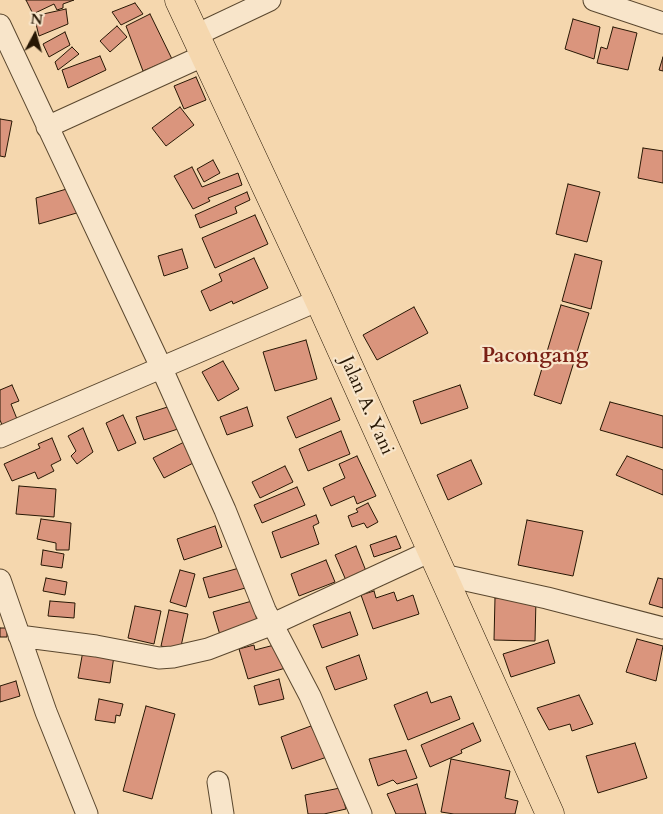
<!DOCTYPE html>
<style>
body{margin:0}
#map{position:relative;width:663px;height:814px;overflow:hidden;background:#f5d7ae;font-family:Cardo,serif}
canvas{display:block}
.north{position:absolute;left:10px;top:10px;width:50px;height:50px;-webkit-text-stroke:4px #f8e5ca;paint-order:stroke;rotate:6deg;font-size:14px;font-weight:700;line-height:20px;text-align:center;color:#271704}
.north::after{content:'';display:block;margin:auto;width:18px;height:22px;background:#271704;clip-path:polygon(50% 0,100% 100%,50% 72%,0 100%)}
</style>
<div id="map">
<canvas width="663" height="814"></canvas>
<div class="north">N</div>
</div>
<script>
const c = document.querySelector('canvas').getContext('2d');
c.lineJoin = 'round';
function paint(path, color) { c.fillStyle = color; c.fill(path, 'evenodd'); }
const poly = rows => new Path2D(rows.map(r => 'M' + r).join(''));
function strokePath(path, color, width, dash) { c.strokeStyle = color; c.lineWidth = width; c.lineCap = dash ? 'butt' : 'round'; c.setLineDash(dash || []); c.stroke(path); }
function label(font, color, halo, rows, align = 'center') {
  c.font = font + ' Cardo,serif'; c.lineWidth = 4.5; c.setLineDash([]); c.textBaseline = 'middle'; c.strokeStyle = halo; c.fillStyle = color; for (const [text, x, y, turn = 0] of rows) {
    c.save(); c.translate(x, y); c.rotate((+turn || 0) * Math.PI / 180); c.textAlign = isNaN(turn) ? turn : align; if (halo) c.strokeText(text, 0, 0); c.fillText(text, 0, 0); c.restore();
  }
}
const building = poly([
 [26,0,74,0,63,4,63,8,57,10,54,4,33,14,26,0],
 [135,3,143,14,121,25,112,12,135,3],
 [66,9,68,24,39,36,34,16,66,9],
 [150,14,172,59,143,71,126,26,150,14],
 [573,19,600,27,594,59,565,49,573,19],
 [117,26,127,37,110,52,100,41,117,26],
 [613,27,637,33,628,70,597,63,601,47,607,49,613,27],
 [65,32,70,45,49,57,43,44,65,32],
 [72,47,79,54,58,70,55,62,72,47],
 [100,56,106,70,68,88,62,70,100,56],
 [663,57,663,71,659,70,663,57],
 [196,77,206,100,184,109,174,86,196,77],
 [180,107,194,125,166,146,152,128,180,107],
 [0,119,12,121,5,157,0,156,0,119],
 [643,148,663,151,663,183,638,178,643,148],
 [213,160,220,173,204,182,197,169,213,160],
 [192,167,202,187,238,173,242,185,208,198,210,201,193,209,174,176,192,167],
 [568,184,600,192,587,242,556,234,568,184],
 [70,188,80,212,39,224,36,198,70,188],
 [247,192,250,200,235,207,237,213,200,228,195,215,247,192],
 [255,215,268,244,215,268,202,238,255,215],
 [182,249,188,268,164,276,158,256,182,249],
 [575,254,602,261,591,309,562,301,575,254],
 [254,258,268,288,233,304,232,301,210,311,201,291,222,281,219,274,254,258],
 [561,305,589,313,561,404,534,395,561,305],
 [414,307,428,333,377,360,363,335,414,307],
 [306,340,317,379,275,391,263,352,306,340],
 [223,361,239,389,218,401,202,372,223,361],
 [12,385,19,401,11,404,17,419,2,425,0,420,0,390,12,385],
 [460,385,468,408,421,424,413,401,460,385],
 [331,398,340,420,296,438,287,417,331,398],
 [610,402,663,416,663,448,600,430,610,402],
 [177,404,184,427,144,440,136,417,177,404],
 [247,407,253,426,227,435,220,417,247,407],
 [123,415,136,443,118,451,106,423,123,415],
 [83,428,93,452,77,464,71,456,76,451,68,436,83,428],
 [341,431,350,454,308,471,299,449,341,431],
 [52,438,61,460,51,465,54,471,38,479,35,472,12,481,4,464,40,448,38,444,52,438],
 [188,440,199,460,164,478,153,458,188,440],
 [357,456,376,496,357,504,354,496,331,506,323,488,345,478,339,464,357,456],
 [627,456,663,470,663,495,616,475,627,456],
 [471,460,482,484,448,500,437,475,471,460],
 [285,466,293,482,260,498,252,482,285,466],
 [19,486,56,489,54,517,16,514,19,486],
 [297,487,305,505,262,523,254,505,297,487],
 [368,503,378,522,367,528,364,523,352,527,348,516,358,512,356,509,368,503],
 [316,515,319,523,313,526,319,544,281,558,272,532,316,515],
 [41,519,71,523,69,550,56,550,56,543,37,539,41,519],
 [527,520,583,531,573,576,518,565,527,520],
 [215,526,222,547,184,560,177,539,215,526],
 [396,536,401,548,374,557,370,545,396,536],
 [356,546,368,576,348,585,335,555,356,546],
 [43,550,64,554,62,568,41,565,43,550],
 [326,560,335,582,299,596,291,574,326,560],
 [243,567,249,587,209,598,203,578,243,567],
 [180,570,195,574,186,607,170,602,180,570],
 [46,578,67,582,65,595,43,591,46,578],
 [658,578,663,579,663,608,649,604,658,578],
 [374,591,376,598,394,592,397,601,413,595,419,614,373,629,361,595,374,591],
 [495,598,536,599,535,641,494,640,495,598],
 [50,601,75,603,74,618,48,616,50,601],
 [252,601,258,624,220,635,213,612,252,601],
 [135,606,161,611,154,644,128,638,135,606],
 [169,610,188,614,180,651,161,646,169,610],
 [350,612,358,635,322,648,313,625,350,612],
 [0,628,7,628,7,637,0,637,0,628],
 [637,639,663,646,656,681,626,672,637,639],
 [548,640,555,663,511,677,503,654,548,640],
 [282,643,289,667,248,679,239,649,254,645,255,650,282,643],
 [83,651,114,656,110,683,78,678,83,651],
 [359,655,367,679,335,690,326,667,359,655],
 [279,679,284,699,259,705,254,686,279,679],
 [16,681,20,696,0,702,0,686,16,681],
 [427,692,431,703,451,696,460,719,408,740,394,705,427,692],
 [579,695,593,724,572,731,570,724,549,730,537,708,579,695],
 [99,699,123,704,120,716,116,715,115,723,95,720,99,699],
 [146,706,175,714,152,799,123,791,146,706],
 [473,723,481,741,461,750,462,753,430,767,421,745,473,723],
 [311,726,327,757,292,769,281,737,311,726],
 [635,743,647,778,598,793,586,756,635,743],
 [406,750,417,778,397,784,393,780,378,786,369,759,406,750],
 [451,759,510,771,505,798,518,801,515,814,454,814,441,812,451,759],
 [417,784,426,814,396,814,387,794,417,784],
 [340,788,346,809,324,814,308,814,305,795,340,788]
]);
const minor = poly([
 [594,0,663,23],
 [0,25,161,367,225,510,265,610,310,696,361,814],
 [196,35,270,0],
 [47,127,205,55],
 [0,437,319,300],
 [443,575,547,598,663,628],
 [0,580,46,712,87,814],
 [19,636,96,646,159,658,173,657,208,649,273,624,431,551],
 [218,782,223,814]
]);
const highway = poly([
 [179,0,319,300,550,814]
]);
const streetNames = [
 ["Jalan A. Yani",366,406,66]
];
const quarterNames = [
 ["Pacongang",535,357]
];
paint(building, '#da957d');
strokePath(building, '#271704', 1);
strokePath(minor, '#5a472e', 23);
strokePath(highway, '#271704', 29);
strokePath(minor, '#f8e5ca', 21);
strokePath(highway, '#f5d7ae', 28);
label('19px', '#271704', '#f8e5ca', streetNames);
label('bold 21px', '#7a1f14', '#f8e5ca', quarterNames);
</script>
